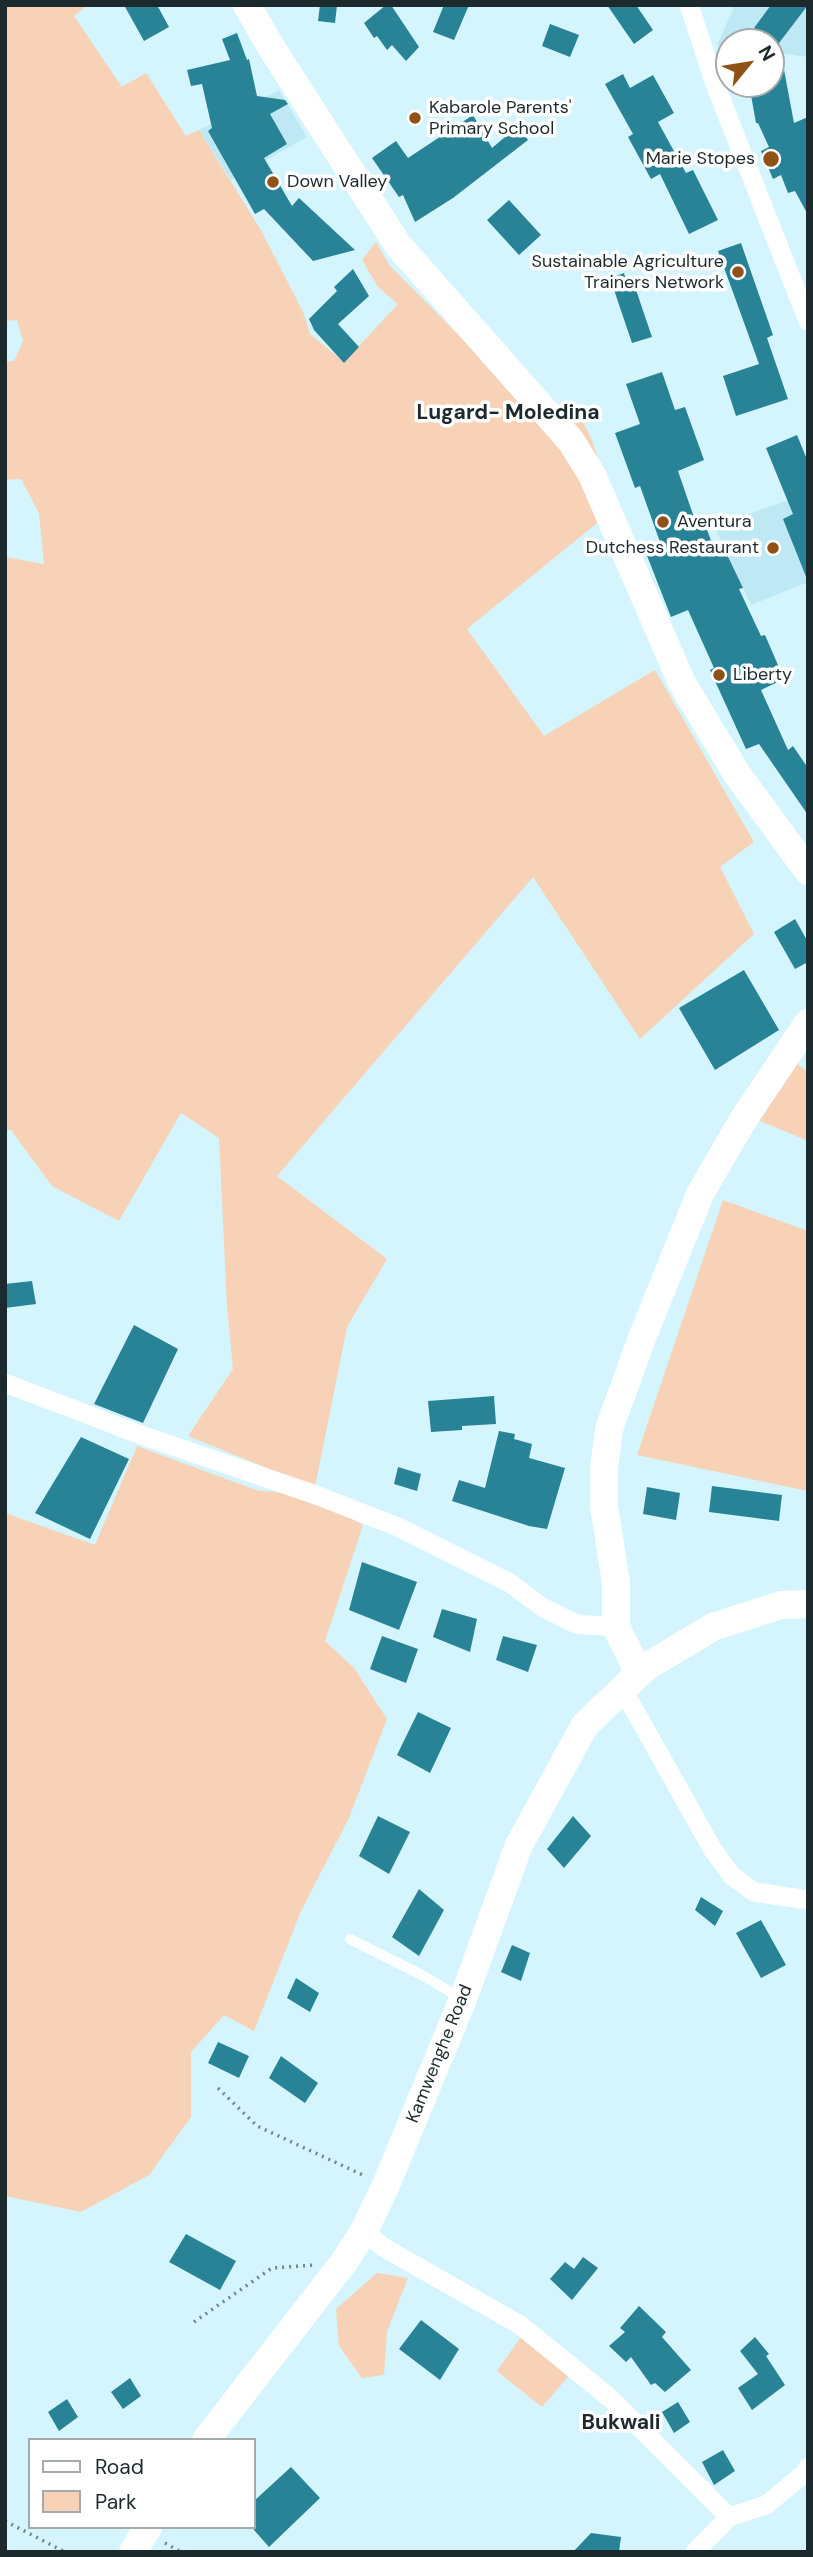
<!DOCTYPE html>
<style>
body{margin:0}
#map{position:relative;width:813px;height:2557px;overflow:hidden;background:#d4f5fe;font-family:"DM Sans",sans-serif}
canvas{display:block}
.frame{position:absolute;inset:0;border:7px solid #1d2a2d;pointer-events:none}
.legend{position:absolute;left:28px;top:2438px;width:228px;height:91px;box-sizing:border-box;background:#fff;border:2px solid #a5aaab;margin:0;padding:9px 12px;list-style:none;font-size:21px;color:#1d2a2d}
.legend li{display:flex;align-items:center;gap:14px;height:35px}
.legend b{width:35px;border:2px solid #a5aaab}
.north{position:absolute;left:715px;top:28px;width:70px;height:70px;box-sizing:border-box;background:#fff;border:2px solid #a5aaab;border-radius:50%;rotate:60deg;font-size:19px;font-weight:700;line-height:28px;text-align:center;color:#1d2a2d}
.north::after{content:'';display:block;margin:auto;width:24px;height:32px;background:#8f5115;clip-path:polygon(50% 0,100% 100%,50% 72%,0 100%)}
</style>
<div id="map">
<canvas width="813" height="2557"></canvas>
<div class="frame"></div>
<ul class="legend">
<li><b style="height:9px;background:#fff"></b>Road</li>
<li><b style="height:19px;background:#f7d2b6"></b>Park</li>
</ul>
<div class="north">N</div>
</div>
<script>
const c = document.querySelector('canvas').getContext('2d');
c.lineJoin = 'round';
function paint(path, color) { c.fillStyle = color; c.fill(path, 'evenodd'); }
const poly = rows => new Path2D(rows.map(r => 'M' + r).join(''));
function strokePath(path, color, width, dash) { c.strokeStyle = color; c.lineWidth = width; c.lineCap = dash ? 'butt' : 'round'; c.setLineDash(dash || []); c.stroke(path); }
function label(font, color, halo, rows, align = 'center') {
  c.font = font + ' "DM Sans",sans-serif'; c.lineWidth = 7; c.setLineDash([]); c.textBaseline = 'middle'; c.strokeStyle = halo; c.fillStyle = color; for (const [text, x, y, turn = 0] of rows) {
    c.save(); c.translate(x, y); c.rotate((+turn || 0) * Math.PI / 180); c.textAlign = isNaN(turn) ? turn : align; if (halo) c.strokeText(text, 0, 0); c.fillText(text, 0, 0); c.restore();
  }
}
const built = poly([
 [735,5,808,5,808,57,771,52,771,42,729,42,729,46,717,45],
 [279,90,307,137,231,180,199,130],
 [808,493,808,582,751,605,714,526]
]);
const green = poly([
 [5,5,88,5,74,16,122,87,146,73,186,136,199,130,262,232,303,312,310,334,344,362,398,304,378,287,362,260,376,242,390,266,541,418,583,478,602,519,467,629,544,736,655,670,754,842,720,867,754,934,640,1039,533,877,277,1176,387,1259,347,1327,313,1497,363,1525,325,1641,354,1668,387,1719,349,1818,301,1911,254,2031,224,2015,191,2052,191,2117,149,2175,81,2212,5,2196,5,1513,95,1545,137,1446,256,1490,311,1496,262,1466,188,1436,233,1369,227,1306,219,1138,181,1113,119,1221,52,1186,10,1129,5,1132,5,557,44,564,39,513,21,479,5,480,5,362,14,361,23,341,17,320,5,321],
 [573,403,591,438,600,464,561,418],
 [793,1061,808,1072,808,1141,758,1120],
 [723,1200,808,1231,808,1491,637,1455],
 [377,2273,408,2278,387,2332,384,2375,362,2378,339,2346,336,2309],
 [523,2334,572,2372,542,2407,497,2371]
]);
const building = poly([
 [124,5,157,5,169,27,144,41],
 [320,5,337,5,335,23,318,21],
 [386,5,391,5,419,47,406,61,392,45,387,50,377,36,374,38,364,23],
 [444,5,469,5,454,40,433,32],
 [607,5,636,5,653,30,634,44],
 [771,5,808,5,779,43,794,123,808,117,808,215,795,191,788,193,781,175,773,179,761,151,769,147,758,123,756,123,749,84,771,84,771,42,754,28],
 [550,24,579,35,570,57,542,46],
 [237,33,247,60,249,59,257,96,285,100,288,104,270,114,287,144,264,158,292,206,299,198,355,250,313,261,264,209,255,214,208,131,212,128,202,84,191,86,187,70,230,60,222,39],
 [623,74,630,88,653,75,674,113,658,122,686,173,693,170,718,220,689,234,660,174,651,179,628,137,633,134,605,84],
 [473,115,492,148,518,126,528,140,453,198,415,222,403,195,399,197,372,158,396,141,408,158],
 [509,200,541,235,519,255,487,220],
 [741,243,773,335,767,338,788,399,736,416,723,376,759,364,718,251],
 [353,269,369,296,338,324,359,347,344,363,314,330,309,319,337,291,334,287],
 [624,273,626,280,632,278,652,337,632,343,610,278],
 [662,372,675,410,685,407,704,460,678,471,698,529,706,527,713,546,722,544,743,588,739,589,761,636,765,635,784,679,761,690,788,750,793,746,808,768,808,815,759,744,746,749,710,670,714,668,688,610,671,617,644,548,660,542,640,486,635,488,615,433,640,424,626,384],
 [797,435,808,462,807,579,783,519,793,514,766,448],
 [795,919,808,942,808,962,795,969,774,932],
 [744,970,779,1030,715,1070,679,1008],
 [32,1281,36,1304,5,1308,5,1284],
 [134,1325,178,1349,143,1423,94,1404],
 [494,1396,496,1424,462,1426,462,1430,431,1432,428,1401],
 [499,1431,515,1434,514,1439,532,1444,529,1458,565,1468,547,1529,529,1526,452,1501,459,1480,485,1488],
 [81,1437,129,1459,90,1539,35,1513],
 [398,1467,421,1474,417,1491,394,1484],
 [712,1486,782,1495,779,1521,709,1512],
 [647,1487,680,1493,676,1520,643,1514],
 [362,1562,417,1582,399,1630,349,1610],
 [442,1609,477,1619,470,1652,433,1637],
 [382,1636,418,1649,406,1683,370,1669],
 [503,1636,537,1645,528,1672,496,1660],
 [418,1712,451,1728,430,1773,397,1755],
 [378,1816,410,1832,389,1874,359,1856],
 [573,1816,591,1836,564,1868,547,1849],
 [419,1889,444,1910,419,1956,392,1937],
 [701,1897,723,1911,715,1926,695,1910],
 [761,1920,786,1965,761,1978,736,1933],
 [512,1945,530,1953,521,1981,501,1972],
 [296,1978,319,1993,310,2012,287,1998],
 [218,2042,249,2056,239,2078,208,2063],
 [281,2056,318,2083,305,2103,269,2078],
 [186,2234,236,2261,220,2290,169,2262],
 [583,2257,598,2268,572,2300,550,2279,565,2262,574,2269],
 [639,2306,666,2332,662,2337,691,2370,665,2392,655,2383,651,2385,631,2357,626,2362,609,2346,625,2332,620,2328],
 [421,2320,459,2349,440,2380,399,2349],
 [755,2337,769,2354,766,2356,785,2385,752,2410,738,2388,758,2374,740,2351],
 [130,2378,141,2396,123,2409,111,2392],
 [67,2399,78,2417,59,2431,48,2412],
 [678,2402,690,2422,674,2433,662,2412],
 [723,2450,735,2471,714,2485,702,2462],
 [291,2467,320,2498,269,2547,254,2530,254,2501],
 [591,2533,621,2537,619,2552,573,2552]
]);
const path = poly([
 [218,2088,257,2126,365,2176],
 [194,2322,272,2268,314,2265],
 [5,2521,65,2552],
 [165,2543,181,2552]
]);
const lane = poly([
 [350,1939,422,1975,459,1997]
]);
const street = poly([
 [689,5,715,84,808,321],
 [5,1383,141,1435,316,1495,398,1527,510,1583,542,1607,576,1624,616,1627],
 [622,1688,713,1850,732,1876,754,1892,808,1900],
 [364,2231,383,2247,520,2325,610,2398,729,2517],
 [695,2552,729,2517,766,2505,805,2473,808,2467]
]);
const secondary = poly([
 [247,5,271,47,398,245,571,441,592,475,682,683,737,774,808,871],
 [639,1673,616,1627,616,1583,604,1506,604,1469,609,1429,642,1338,700,1194,743,1120,808,1023],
 [206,2440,344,2262,364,2231,386,2185,463,1999,519,1845,585,1725,646,1667,713,1627,781,1605,808,1604],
 [133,2552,148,2527]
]);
const markers = [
 [415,118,7,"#8f5115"],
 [771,159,9,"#8f5115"],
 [273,182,7,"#8f5115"],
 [738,272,7,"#8f5115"],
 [663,522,7,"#8f5115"],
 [773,548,7,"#8f5115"],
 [719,675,7,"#8f5115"]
];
const poiNames = [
 ["Kabarole Parents'",429,108],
 ["Primary School",429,129],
 ["Marie Stopes",755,159,"right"],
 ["Down Valley",287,182],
 ["Sustainable Agriculture",724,262,"right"],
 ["Trainers Network",724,283,"right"],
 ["Aventura",677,522],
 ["Dutchess Restaurant",759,548,"right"],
 ["Liberty",733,675]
];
const streetNames = [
 ["Kamwenghe Road",440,2054,-68]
];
const quarterNames = [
 ["Lugard- Moledina",508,413],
 ["Bukwali",621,2423]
];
paint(built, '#bee8f3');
paint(green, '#f7d2b6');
paint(building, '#288396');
strokePath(path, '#70868c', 3.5, [2, 5]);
strokePath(lane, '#fff', 10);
strokePath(street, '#fff', 19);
strokePath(secondary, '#fff', 28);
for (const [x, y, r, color] of markers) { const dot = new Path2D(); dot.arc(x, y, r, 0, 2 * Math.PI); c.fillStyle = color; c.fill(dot); strokePath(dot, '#fff', 2.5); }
label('18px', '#1d2a2d', '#fff', poiNames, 'left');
label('18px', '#1d2a2d', '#fff', streetNames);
label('bold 21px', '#1d2a2d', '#fff', quarterNames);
</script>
